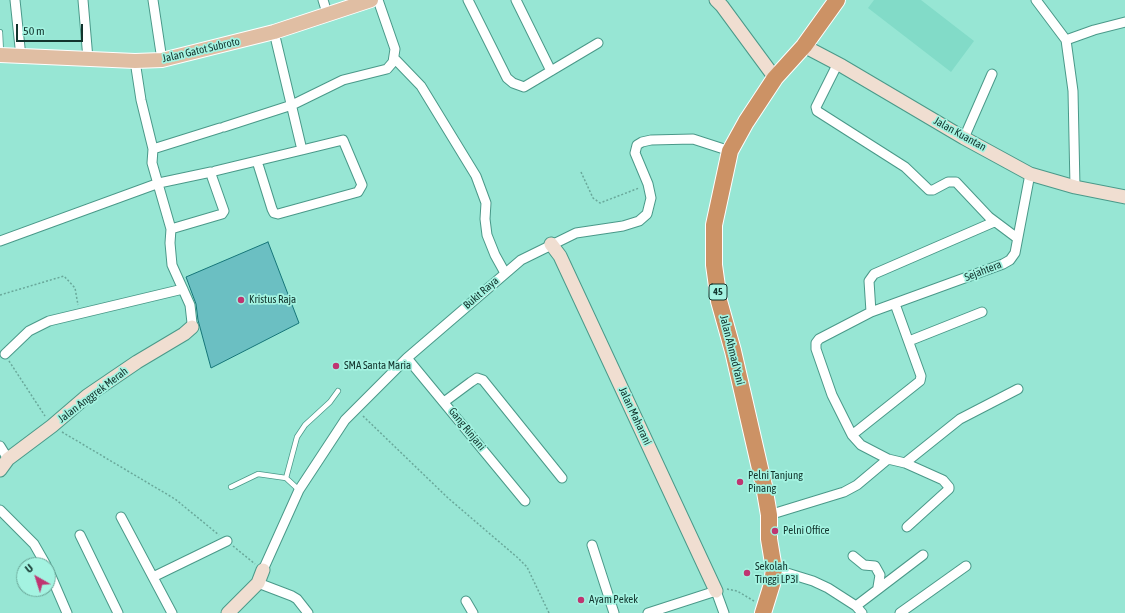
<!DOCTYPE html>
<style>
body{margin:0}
#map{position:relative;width:1125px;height:613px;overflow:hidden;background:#97e6d4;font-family:"Asap Condensed",sans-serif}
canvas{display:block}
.north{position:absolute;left:16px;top:557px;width:40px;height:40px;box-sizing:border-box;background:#a4f3e1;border:1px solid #6aa799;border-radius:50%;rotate:321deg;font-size:11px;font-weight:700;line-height:16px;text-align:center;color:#12342d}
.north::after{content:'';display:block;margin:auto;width:14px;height:18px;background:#bf3571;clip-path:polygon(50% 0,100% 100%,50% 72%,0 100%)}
.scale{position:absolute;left:16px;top:24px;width:67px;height:18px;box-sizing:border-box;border:2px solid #12342d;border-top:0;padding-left:5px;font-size:12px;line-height:14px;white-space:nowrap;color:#12342d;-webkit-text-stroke:3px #a4f3e1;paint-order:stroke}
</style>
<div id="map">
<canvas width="1125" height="613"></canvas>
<div class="north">U</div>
<div class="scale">50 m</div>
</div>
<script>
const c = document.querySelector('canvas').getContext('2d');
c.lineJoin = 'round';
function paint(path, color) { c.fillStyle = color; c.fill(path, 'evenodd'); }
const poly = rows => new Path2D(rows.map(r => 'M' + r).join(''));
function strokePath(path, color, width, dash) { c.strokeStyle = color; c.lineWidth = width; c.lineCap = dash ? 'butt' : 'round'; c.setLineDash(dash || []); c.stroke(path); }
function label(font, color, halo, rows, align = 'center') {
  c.font = font + ' "Asap Condensed",sans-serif'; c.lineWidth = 3.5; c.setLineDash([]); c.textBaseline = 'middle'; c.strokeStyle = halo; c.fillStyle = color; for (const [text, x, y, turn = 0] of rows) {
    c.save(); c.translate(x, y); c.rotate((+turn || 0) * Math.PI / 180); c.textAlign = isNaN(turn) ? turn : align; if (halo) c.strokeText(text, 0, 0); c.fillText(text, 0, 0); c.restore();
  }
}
const built = poly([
 [874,0,921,0,974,41,951,72,868,8]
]);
const building = poly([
 [268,242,299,323,211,368,198,320,196,304,186,277,268,242]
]);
const path = poly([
 [581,172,593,198,600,203,639,188],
 [0,295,64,276,75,288,78,305],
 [9,361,45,416],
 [363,416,448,498,518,558,527,567,549,613],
 [62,432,175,499,219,535],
 [233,546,255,564],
 [727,589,737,591,754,601]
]);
const lane = poly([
 [0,32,1,53],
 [231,487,258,474,286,478],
 [299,490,286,478,297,437,305,425,330,402,338,391]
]);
const street = poly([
 [15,0,21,57],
 [83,0,88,59],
 [153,0,162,60],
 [323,0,327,13],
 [468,0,507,78,513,83,524,87,598,43],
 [516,0,551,71],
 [1036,0,1066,40,1073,91,1075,187],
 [1066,40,1094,30,1125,22],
 [394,58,421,86,476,176,486,203,485,219,487,235,495,255,505,273],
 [135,61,141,100,153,149,152,163,171,229,170,243,172,265,190,305,192,323],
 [838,63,816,107,817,111,905,167,929,190,933,190,948,182,956,182,989,217,1017,238],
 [224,127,292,105,343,80,387,69,393,62,395,49,378,0],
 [964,138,992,74],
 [153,149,220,128],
 [257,161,272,209,274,213,278,214,358,192,362,185,343,140,302,150,274,32],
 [215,171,302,150],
 [171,229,222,214,224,211,212,177],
 [0,241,159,183,211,172],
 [871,312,869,281,874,274,994,222],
 [909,341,982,312],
 [5,354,29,331,49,321,183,289],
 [407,358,525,501],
 [444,402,471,382,477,378,483,380,562,478],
 [852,435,920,381,921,376,895,304],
 [0,446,8,459],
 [905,463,960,419,1018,389],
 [0,510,34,544,46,565],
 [769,515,844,492,857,485,888,459],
 [121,517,172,613],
 [907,527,949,489,949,487,943,480,905,463,888,459,861,445,852,435,832,395,816,349,816,343,819,339,871,312,1003,264,1010,260,1015,253,1030,174],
 [80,535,118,613],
 [592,545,614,613],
 [853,556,864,565,875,566,880,575,878,587],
 [48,569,67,613],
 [774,569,813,581,828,588,856,606,862,613],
 [263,570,299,490,345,420,407,358,521,260,576,233,623,226,639,221,647,214,651,198,648,184,635,153,637,145,642,142,651,140,693,139,730,151],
 [153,577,227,541],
 [258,583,292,596,297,599,308,613],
 [466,601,473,613],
 [856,606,923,555],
 [648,613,716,591,724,613],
 [900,613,966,566]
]);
const secondary = poly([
 [716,0,722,6,775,78],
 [804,46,842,66,964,138,1030,174,1075,187,1125,197],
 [551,244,560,256,716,591],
 [0,470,8,459,52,426,87,396,137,362,184,334,192,327],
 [228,613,258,583,263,570]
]);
const primary = poly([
 [0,55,135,61,162,60,274,32,371,0]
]);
const highway = poly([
 [763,613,772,584,774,569,769,539,769,515,764,486,733,351,719,301,714,265,714,225,730,151,746,122,775,78,804,46,837,0]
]);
const markers = [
 [241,300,4,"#bf3571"],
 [336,366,4,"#bf3571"],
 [740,482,4,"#bf3571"],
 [775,531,4,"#bf3571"],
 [747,573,4,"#bf3571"],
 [581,600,4,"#bf3571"]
];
const shields = [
 [718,292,18]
];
const shieldNames = [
 ["45",718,292]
];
const streetNames = [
 ["Jalan Gatot Subroto",201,50,-13],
 ["Jalan Kuantan",960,134,29],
 ["Sejahtera",983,271,-21],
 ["Bukit Raya",481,293,-41],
 ["Jalan Ahmad Yani",732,350,76],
 ["Jalan Anggrek Merah",93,395,-37],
 ["Jalan Maharani",635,416,65],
 ["Gang Rinjani",467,429,51]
];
const poiNames = [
 ["Kristus Raja",249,300],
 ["SMA Santa Maria",344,366],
 ["Pelni Tanjung",748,476],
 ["Pinang",748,489],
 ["Pelni Office",783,531],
 ["Sekolah",755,567],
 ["Tinggi LP3I",755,580],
 ["Ayam Pekek",589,600]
];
paint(built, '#82dbc8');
paint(building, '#6bbfc2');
strokePath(building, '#157578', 1);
strokePath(lane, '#4a9989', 6);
strokePath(street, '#4a9989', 11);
strokePath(secondary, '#4a9989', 15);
strokePath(primary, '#fff', 16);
strokePath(highway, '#fff', 18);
strokePath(path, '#69a89a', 1.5, [2, 2]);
strokePath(lane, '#fff', 4.5);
strokePath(street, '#fff', 9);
strokePath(secondary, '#f0ded1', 13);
strokePath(primary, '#e0bea3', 14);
strokePath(highway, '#cc9265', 16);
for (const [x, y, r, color] of markers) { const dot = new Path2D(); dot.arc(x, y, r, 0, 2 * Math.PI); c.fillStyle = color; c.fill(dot); strokePath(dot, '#a4f3e1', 1.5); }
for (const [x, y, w] of shields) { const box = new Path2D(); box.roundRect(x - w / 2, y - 8, w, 16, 3); c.fillStyle = '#a4f3e1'; c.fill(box); strokePath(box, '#12342d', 1); }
label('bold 10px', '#12342d', null, shieldNames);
label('11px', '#12342d', '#a4f3e1', streetNames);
label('11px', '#12342d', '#a4f3e1', poiNames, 'left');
</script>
